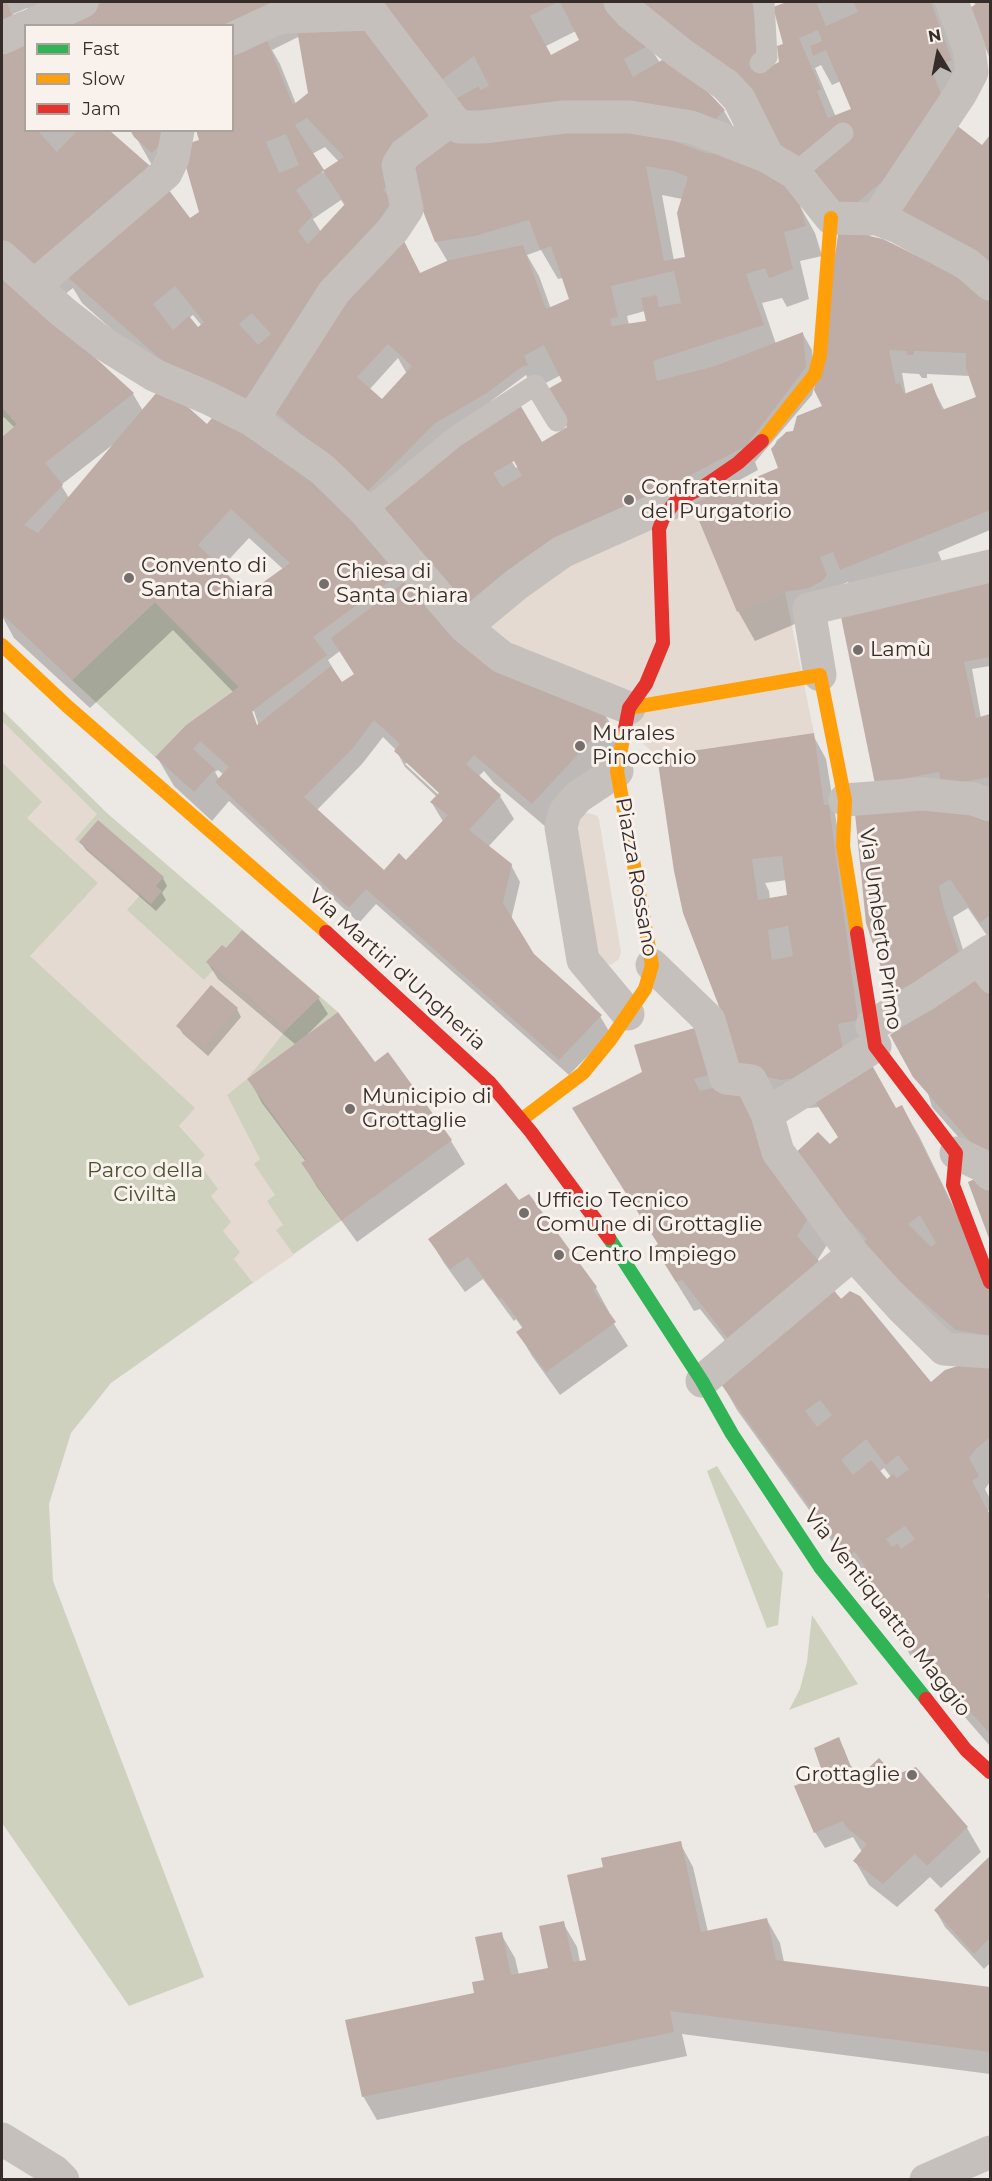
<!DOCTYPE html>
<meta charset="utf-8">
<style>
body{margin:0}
#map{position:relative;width:992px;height:2181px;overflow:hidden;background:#ece8e4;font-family:Montserrat,sans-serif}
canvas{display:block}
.frame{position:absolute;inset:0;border:3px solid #362d2a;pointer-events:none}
.legend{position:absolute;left:24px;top:24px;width:210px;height:108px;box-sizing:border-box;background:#f8f1ec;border:2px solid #aaa39e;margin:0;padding:8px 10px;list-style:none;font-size:18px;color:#362d2a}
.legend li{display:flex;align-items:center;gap:12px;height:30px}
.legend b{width:30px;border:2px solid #aaa39e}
.north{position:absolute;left:908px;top:24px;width:60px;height:60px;-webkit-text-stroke:4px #f8f1ec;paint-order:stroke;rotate:350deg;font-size:16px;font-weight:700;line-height:24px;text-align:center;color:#362d2a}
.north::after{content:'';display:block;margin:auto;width:21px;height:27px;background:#362d2a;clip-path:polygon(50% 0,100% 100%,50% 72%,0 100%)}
</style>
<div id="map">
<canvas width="992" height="2181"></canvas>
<div class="frame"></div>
<ul class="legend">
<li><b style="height:8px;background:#30b455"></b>Fast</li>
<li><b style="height:8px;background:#ff9f0a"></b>Slow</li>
<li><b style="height:8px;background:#e5322d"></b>Jam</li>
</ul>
<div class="north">N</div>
</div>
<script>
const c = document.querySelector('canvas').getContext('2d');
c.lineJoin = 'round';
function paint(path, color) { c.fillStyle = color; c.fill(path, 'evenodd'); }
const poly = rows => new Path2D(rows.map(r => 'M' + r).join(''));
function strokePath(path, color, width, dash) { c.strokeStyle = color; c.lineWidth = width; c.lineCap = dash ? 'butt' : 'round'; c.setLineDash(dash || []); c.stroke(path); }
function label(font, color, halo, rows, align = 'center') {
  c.font = font + ' Montserrat,sans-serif'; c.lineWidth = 6; c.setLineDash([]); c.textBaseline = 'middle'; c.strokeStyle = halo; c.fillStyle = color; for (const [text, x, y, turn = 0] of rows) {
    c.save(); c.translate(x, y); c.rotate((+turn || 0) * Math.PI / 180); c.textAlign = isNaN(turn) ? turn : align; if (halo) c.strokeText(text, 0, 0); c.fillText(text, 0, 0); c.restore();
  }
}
const green = poly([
 [2,407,17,424,2,437],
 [155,602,239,687,186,725,155,757,72,680],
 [2,710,108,814,338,1012,247,1079,306,1160,302,1164,342,1220,111,1383,71,1433,49,1504,53,1581,204,1977,129,2006,2,1823],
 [717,1466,783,1573,778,1625,767,1628,707,1471],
 [812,1615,858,1684,789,1710,800,1689,807,1662]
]);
const plaza = poly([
 [692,504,737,612,785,592,814,733,657,756,604,709,460,608,507,571],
 [2,721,97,814,75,839,140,895,127,910,204,980,214,969,286,1030,247,1079,227,1095,260,1159,254,1164,275,1195,267,1201,283,1225,276,1230,294,1255,253,1283,234,1259,240,1252,223,1231,231,1222,211,1196,218,1189,198,1162,205,1155,179,1126,195,1108,30,956,98,883,27,818,42,802,2,762],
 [589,813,597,816,599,819,621,952,619,959,611,965,605,964,596,954,576,824,583,814]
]);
const shadow = poly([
 [2,2,58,2,53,4,53,7,65,2,298,2,313,31,370,29,436,113,453,142,475,139,467,133,455,112,402,46,374,2,605,2,649,45,660,63,669,58,691,76,724,111,741,140,725,156,748,158,789,187,815,233,822,256,800,261,809,299,787,307,782,298,762,303,776,344,803,334,812,350,815,384,812,395,755,462,758,470,710,496,711,498,780,469,773,449,777,440,786,433,794,432,799,417,824,407,816,388,828,380,834,347,841,231,862,235,827,200,819,185,810,192,797,181,764,124,740,99,683,52,657,27,642,2,756,2,766,20,772,67,781,63,779,47,785,45,775,8,786,4,785,2,935,2,968,90,947,97,959,129,983,147,990,137,990,291,922,251,900,214,903,207,868,237,883,240,950,273,990,302,990,530,938,552,944,566,858,599,848,582,836,587,844,608,990,578,990,666,972,669,981,718,990,716,990,795,953,802,945,788,886,799,877,783,841,608,826,618,802,621,755,641,738,611,694,504,681,511,677,504,611,534,607,525,559,548,563,557,518,586,512,578,466,615,455,602,454,603,386,527,377,511,420,475,490,427,493,432,496,430,492,425,519,405,546,452,548,450,544,442,569,428,550,390,564,382,561,375,540,386,544,395,538,397,526,375,491,401,495,410,443,440,378,506,279,423,274,414,262,427,193,397,178,388,82,303,73,288,56,301,2,259],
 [27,8,34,21,41,20,44,26,232,26,232,130,198,130,201,141,184,146,180,130,132,130,153,167,169,181,187,164,200,212,190,221,164,187,162,189,149,167,107,130,26,130,26,39,23,41,13,14],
 [576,31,581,41,551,56,546,46],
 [300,36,309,94,296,104,280,64,272,50],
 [821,65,832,85,841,81,853,110,836,117,815,68],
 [325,147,339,162,323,173,312,154],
 [412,181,436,242,448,262,421,275,403,242,411,233,402,217,413,206,404,189],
 [662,195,682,199,678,213,687,258,674,261],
 [341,200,345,206,321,232,313,219],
 [541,250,558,279,563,278,571,300,551,309,539,276,527,255],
 [645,311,647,322,629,325,627,316],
 [193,315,202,326,198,329,189,318],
 [398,358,407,374,382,402,369,390],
 [902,373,919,374,922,378,927,378,927,374,970,376,977,398,945,411,931,385,906,395],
 [493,432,497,432,519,466,516,468],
 [973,2,990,2,990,55,972,9,976,5],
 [2,275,133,394,143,411,207,426,399,574,405,584,603,711,617,735,618,748,546,827,494,783,484,771,478,777,500,796,514,819,488,847,511,865,520,882,511,920,533,955,600,1016,610,1033,569,1075,376,904,359,923,229,801,212,821,174,786,157,757,234,693,173,630,90,708,14,638,2,616,2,439,15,428,4,417,2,419],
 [115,443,69,498,61,485],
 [249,538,283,569,246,595,220,569],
 [340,651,355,675,342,684,328,660],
 [254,711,259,726,256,726,251,712],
 [383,737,396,750,405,767,437,797,432,803,444,823,406,862,384,872,317,810,362,764],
 [408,762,445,797,443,799,405,764],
 [218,770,224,775,219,779,215,772],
 [813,735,826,759,874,1050,854,1053,896,1110,902,1107,919,1136,990,1281,990,1482,985,1489,990,1499,990,1509,988,1511,990,1516,990,1746,957,1708,944,1687,911,1657,891,1618,866,1585,864,1586,737,1410,720,1380,742,1362,700,1309,694,1311,673,1277,660,1245,644,1073,702,1028,827,1245,817,1261,834,1292,931,1384,976,1361,809,1188,830,1146,839,1138,820,1107,798,1109,755,1100,684,913],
 [787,880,789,897,770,899,769,891,765,883],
 [884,1468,891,1477,886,1481,879,1472],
 [990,819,990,940,968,908,953,917,971,976,975,973,990,995,990,1173,932,1107,907,1024,868,923],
 [81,842,163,878,167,886,162,893,166,900,156,911,86,850],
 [208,963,318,998,328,1014,308,1034,309,1035,374,1064,388,1054,451,1141,465,1164,357,1242,317,1187,303,1164,306,1162,262,1103,249,1079,296,1045,218,979],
 [237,1009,241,1017,208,1056,183,1034,178,1026],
 [970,1183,990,1187,990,1237],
 [529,1196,596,1288,609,1312,607,1313,628,1346,560,1395,532,1356,518,1332,523,1329,516,1319,514,1321,483,1279,465,1292,444,1263,430,1240,518,1202],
 [843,1747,852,1769,860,1778,895,1777,967,1828,981,1852,941,1888,930,1877,897,1907,869,1885,855,1861,862,1852,853,1837,825,1848,815,1832,824,1775],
 [680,1843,693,1867,708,1932,767,1920,780,1943,784,1962,990,1989,990,2074,682,2034,687,2056,377,2120,363,2096,476,1994,486,1981,501,1934,515,1958,519,1975,550,1969,563,1923,577,1947,580,1962,587,1961,605,1868],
 [990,1858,990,1963,984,1969,945,1927,936,1911]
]);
const building = poly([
 [2,2,7,2,14,22,2,28],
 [103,2,292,2,232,26,52,26],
 [373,2,558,2,530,16,551,55,579,40,560,2,607,2,651,44,624,59,633,77,669,56,692,75,725,110,704,131,469,118,448,103,479,86,480,90,489,86,474,56,436,84],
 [643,2,752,2,764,70,779,62,777,46,783,44,773,7,784,3,784,2,823,2,817,4,826,26,858,12,853,2,931,2,952,60,931,68,943,99,885,179,850,209,842,205,808,170,792,163,664,22],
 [818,30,822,41,810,46,813,56,826,50,851,109,828,118,817,91,821,89,799,38],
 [979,2,990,2,990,59,970,8],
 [371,27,437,113,398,175,383,190,395,202,345,258,277,360,245,399,175,368,159,358,63,273,165,185,190,218,199,212,180,146,199,140,196,130,232,130,232,47,264,33,293,105,308,93,297,30],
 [307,118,344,157,324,170,295,125],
 [286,134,299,165,279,173,266,142],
 [323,171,345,204,308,244,298,231,313,215,296,190],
 [175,286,204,322,198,327,189,316,173,330,153,304],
 [252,313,271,334,258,345,239,324],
 [26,38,26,130,37,130,57,152,78,130,109,130,150,166,39,272,2,244,2,49],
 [955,124,982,145,990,135,990,266,898,214],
 [641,129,706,153,749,157,790,186,799,201,806,226,784,232,793,269,769,278,765,268,746,274,764,325,653,361,657,381,715,366,803,332,806,367,746,446,666,488,535,551,507,571,460,608,375,510,420,474,519,403,542,442,567,427,548,389,562,381,544,345,524,356,528,365,520,368,487,393,434,424,368,491,268,406,400,233,420,273,449,260,523,245,546,309,569,299,551,246,540,250,529,220,475,236,435,242,404,162,437,142,539,130],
 [646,166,673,171,688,177,677,213,685,257,664,261],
 [674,271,681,303,659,307,657,295,641,298,646,321,612,326,610,319,618,317,611,286],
 [388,344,412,366,382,399,357,377],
 [514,461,522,476,502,487,493,473],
 [130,130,174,130,152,153,134,137],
 [839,229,883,239,950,272,990,300,990,512,988,511,840,570,833,552,820,557,827,575,822,581,809,588,785,592,737,612,692,504,778,468,771,449,786,432,793,431,797,416,822,406,814,390],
 [889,350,907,351,907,355,914,355,914,351,966,353,966,368,976,397,942,410,932,383,904,394,900,383,896,384],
 [2,273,134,393,45,463,63,485,24,525,38,533,163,385,207,424,217,412,326,484,401,573,313,637,327,655,252,711,257,725,331,666,342,682,354,674,331,638,407,580,604,709,606,724,532,804,474,755,466,764,501,795,469,830,512,864,503,903,534,954,602,1015,559,1060,366,889,349,908,215,782,229,767,200,741,193,749,215,769,194,792,155,757,186,725,239,687,155,602,72,680,2,614,2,437,17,424,2,407],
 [231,509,290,563,247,594,198,545],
 [374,720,400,744,394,751,439,793,430,802,448,815,406,860,399,853,384,870,304,797,353,748],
 [990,577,990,657,964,662,976,718,990,714,990,777,942,786,939,772,875,784,839,607],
 [814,733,824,805,829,805,858,1020,838,1024,844,1053,803,1078,781,1080,736,1070,720,1009,683,913,674,871,657,756],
 [782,856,787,895,758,900,752,859],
 [788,926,793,956,772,960,768,930],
 [854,803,941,803,990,818,990,915,980,923,950,879,939,886,944,909,961,959,892,1000,866,923],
 [98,820,164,877,156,886,162,891,151,904,79,842],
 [242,930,320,997,286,1030,206,962,222,945,226,948],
 [975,971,990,992,990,1164,913,1077,890,1035],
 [211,985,238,1008,203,1049,176,1026],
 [338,1012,375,1062,388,1052,452,1140,342,1220,301,1163,306,1160,247,1079],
 [702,1026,715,1073,694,1079,700,1091,739,1081,811,1214,797,1236,819,1261,802,1280,732,1344,682,1280,676,1282,654,1247,658,1244,572,1108,642,1072,634,1045],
 [869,1060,896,1108,902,1105,977,1255,990,1287,990,1336,956,1330,859,1247,867,1239,790,1158,818,1132,830,1144,838,1137,812,1097],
 [920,1215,936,1243,931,1247,908,1224],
 [981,1176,990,1184,990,1241,968,1182],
 [506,1183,519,1200,529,1194,597,1287,593,1290,616,1322,546,1372,516,1332,523,1327,501,1297,499,1299,468,1257,450,1269,428,1239],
 [832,1288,841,1299,850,1291,860,1296,931,1382,945,1370,982,1358,990,1361,990,1437,976,1449,969,1458,979,1476,972,1481,990,1515,990,1593,987,1595,990,1602,990,1734,933,1670,900,1641,884,1608,856,1572,865,1566,855,1552,846,1557,718,1380],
 [820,1400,832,1415,817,1427,805,1411],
 [866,1439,886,1465,898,1455,909,1469,897,1478,893,1474,887,1479,871,1460,853,1475,841,1460],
 [905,1526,915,1539,901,1549,898,1543,892,1547,886,1539],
 [839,1737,850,1765,860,1776,879,1758,895,1775,916,1767,968,1827,927,1866,915,1854,883,1884,853,1861,867,1844,846,1827,843,1821,814,1833,794,1786,823,1774,814,1748],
 [681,1841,701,1932,767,1918,776,1960,990,1987,990,2052,670,2011,674,2032,362,2097,345,2020,474,1993,472,1982,484,1980,475,1937,502,1932,511,1975,548,1968,539,1926,564,1921,573,1962,586,1960,567,1875,603,1867,601,1858],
 [990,1856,990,1938,974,1954,934,1910]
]);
const lane = poly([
 [760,63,767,57,764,2],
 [795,173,843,133],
 [365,511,455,437,535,385,557,421],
 [974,963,990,983]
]);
const street = poly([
 [363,2,452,119,460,127,483,127,564,117,630,117,691,127,768,157,795,173,831,218,877,219,896,226,967,264,990,284],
 [620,2,630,13,680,53,726,85,739,99,768,157],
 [29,26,82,2],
 [2,38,26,27],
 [232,39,275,19,287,17,371,14],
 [877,219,961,93,972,72,969,48,952,2],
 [2,257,63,312,104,344,154,375,208,398,252,420,322,469,365,511,465,627,502,657,629,708],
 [35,285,166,173,173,158,178,130],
 [252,420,334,292,393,230,407,209,398,165,405,154,452,119],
 [465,627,517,584,562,552,676,501],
 [820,675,809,609,990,566],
 [617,771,578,797,565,812,561,827,583,960,628,1014],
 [845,800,923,794,973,799,990,805],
 [652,965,709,1020,726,1078,751,1081,767,1114,778,1152,853,1254,902,1308,944,1349,990,1352],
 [872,1025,923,996,990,951],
 [767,1114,875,1046],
 [956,1153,983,1166,990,1174],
 [702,1381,853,1254],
 [2,2139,54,2171,63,2180],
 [926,2180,990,2152]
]);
const fast = poly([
 [609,1238,702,1381,732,1434,820,1567,926,1699]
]);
const slow = poly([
 [762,441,815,374,820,355,831,218],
 [2,645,67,706,326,932],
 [629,708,820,675,845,800,843,846,857,933],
 [521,1120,583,1073,610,1040,645,989,652,965,617,771,625,728]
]);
const jam = poly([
 [625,728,629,708,646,684,663,643,659,529,664,516,676,501,703,487,738,463,762,441],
 [326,932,490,1083,531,1132,609,1238],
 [857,933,875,1046,956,1153,953,1185,990,1282],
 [926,1699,966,1750,990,1772]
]);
const markers = [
 [629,500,6,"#766e6b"],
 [129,578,6,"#766e6b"],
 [324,584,6,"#766e6b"],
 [858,650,6,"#766e6b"],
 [580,746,6,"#766e6b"],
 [350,1109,6,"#766e6b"],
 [524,1213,6,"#766e6b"],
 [559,1255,6,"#766e6b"],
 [912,1775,6,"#766e6b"]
];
const poiNames = [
 ["Confraternita",641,488],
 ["del Purgatorio",641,512],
 ["Convento di",141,566],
 ["Santa Chiara",141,590],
 ["Chiesa di",336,572],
 ["Santa Chiara",336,596],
 ["Lamù",870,650],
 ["Murales",592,734],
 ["Pinocchio",592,758],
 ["Municipio di",362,1097],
 ["Grottaglie",362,1121],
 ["Ufficio Tecnico",536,1201],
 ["Comune di Grottaglie",536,1225],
 ["Centro Impiego",571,1255],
 ["Grottaglie",900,1775,"right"]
];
const streetNames = [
 ["Piazza Rossano",636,877,80],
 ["Via Umberto Primo",880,929,82],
 ["Via Martiri d'Ungheria",397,970,42],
 ["Via Ventiquattro Maggio",887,1613,52]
];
const parkNames = [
 ["Parco della",145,1171],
 ["Civiltà",145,1195]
];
paint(green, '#cfd1bf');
paint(plaza, '#e5dad2');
paint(shadow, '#0003');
paint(building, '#beaca7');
strokePath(lane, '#c6c0bc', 21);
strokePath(street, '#c6c0bc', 33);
strokePath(fast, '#30b455', 14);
strokePath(slow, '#ff9f0a', 14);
strokePath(jam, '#e5322d', 14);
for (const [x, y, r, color] of markers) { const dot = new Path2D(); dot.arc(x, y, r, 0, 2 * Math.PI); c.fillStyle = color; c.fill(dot); strokePath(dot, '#f8f1ec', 2); }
label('21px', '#362d2a', '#f8f1ec', poiNames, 'left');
label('21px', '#362d2a', '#f8f1ec', streetNames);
label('21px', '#495231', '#f8f1ec', parkNames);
</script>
